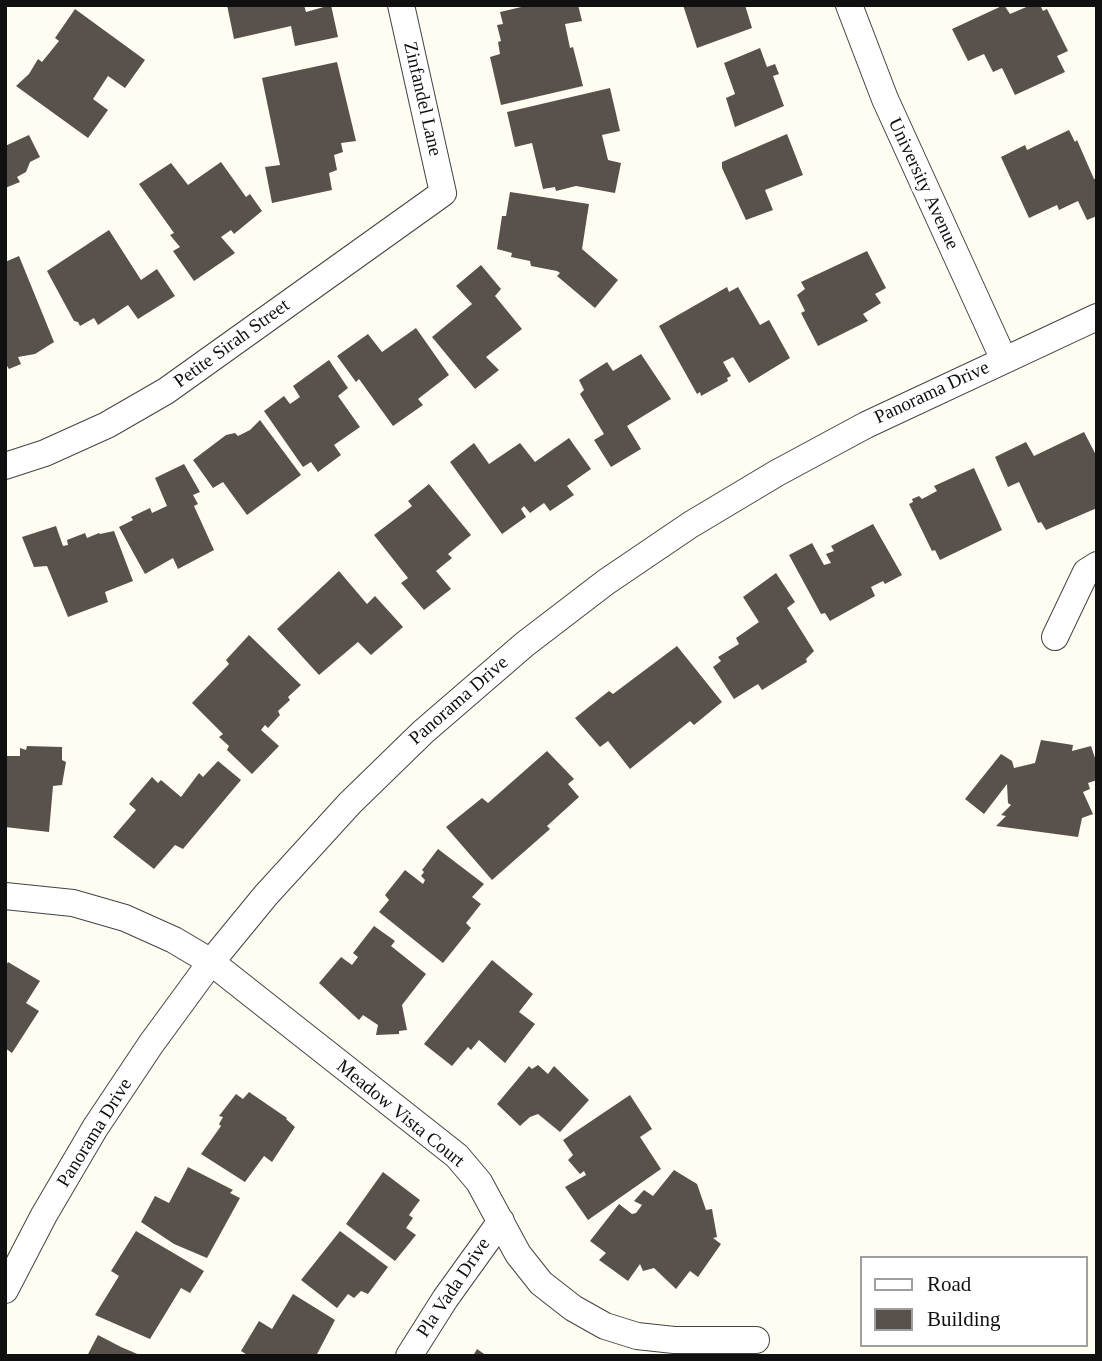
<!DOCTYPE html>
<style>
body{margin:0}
#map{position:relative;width:1102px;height:1361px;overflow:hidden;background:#fffdf2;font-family:"Times New Roman",serif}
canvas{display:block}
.frame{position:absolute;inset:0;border:7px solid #101010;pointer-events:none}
.legend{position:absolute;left:860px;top:1256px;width:228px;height:91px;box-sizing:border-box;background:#fff;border:2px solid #9f9f9f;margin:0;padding:9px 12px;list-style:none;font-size:21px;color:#101010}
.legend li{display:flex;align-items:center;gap:14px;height:35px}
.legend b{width:35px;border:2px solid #9f9f9f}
</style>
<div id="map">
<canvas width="1102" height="1361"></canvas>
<div class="frame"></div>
<ul class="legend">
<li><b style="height:9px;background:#fff"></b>Road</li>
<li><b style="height:19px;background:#59514b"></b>Building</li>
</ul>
</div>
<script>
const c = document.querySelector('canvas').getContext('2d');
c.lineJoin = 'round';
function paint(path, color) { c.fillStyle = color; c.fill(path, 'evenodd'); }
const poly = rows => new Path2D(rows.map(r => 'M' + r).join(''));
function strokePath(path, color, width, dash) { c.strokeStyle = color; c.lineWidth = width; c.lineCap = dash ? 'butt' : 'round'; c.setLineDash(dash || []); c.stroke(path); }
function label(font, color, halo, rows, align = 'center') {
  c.font = font + ' "Times New Roman",serif'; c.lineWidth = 7; c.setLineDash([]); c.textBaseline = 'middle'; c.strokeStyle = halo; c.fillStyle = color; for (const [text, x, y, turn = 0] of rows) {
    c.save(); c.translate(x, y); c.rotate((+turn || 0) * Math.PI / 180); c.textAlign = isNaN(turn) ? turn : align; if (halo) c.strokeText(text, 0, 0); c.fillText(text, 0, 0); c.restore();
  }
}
const building = poly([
 [227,5,304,5,306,12,331,5,338,37,295,46,291,26,234,39],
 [530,5,578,5,582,21,565,24,570,48,573,47,583,86,501,105,490,57,500,54,498,42,501,41,497,25,503,24,500,12],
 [683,5,745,5,752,28,697,48],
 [1004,5,1010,14,1031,5,1040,5,1043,11,1047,9,1068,51,1057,56,1065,72,1015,95,1002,68,993,72,984,54,968,61,952,29],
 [75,9,145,60,125,88,108,76,93,99,108,110,88,138,16,86,29,74,38,59,42,62,59,41,55,38],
 [760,48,767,67,775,64,779,74,773,76,784,106,735,127,726,98,735,94,724,63],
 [337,62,356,141,341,143,343,152,334,155,337,170,329,173,332,190,272,203,265,167,280,165,262,78],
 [610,88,620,131,602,135,608,160,621,163,615,193,576,186,556,191,555,187,543,189,532,143,515,147,507,112],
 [1069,130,1075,142,1077,140,1094,179,1097,178,1097,216,1087,220,1078,201,1059,210,1057,205,1029,218,1001,157,1025,145,1027,150],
 [787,134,803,175,765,190,773,210,746,220,722,168,722,162],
 [29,135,40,157,30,162,26,172,17,177,20,182,5,188,5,146],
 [221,162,246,197,250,194,262,211,234,234,231,230,221,237,235,253,194,281,173,251,180,247,170,235,174,233,139,184,171,163,188,185],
 [510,192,589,204,582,249,618,280,595,308,557,276,560,273,557,271,531,266,530,261,511,257,512,253,497,249,502,216,506,216],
 [109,230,141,280,157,269,175,296,138,319,128,305,98,325,94,318,80,326,78,322,74,321,47,271],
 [867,251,886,288,875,294,881,303,863,314,868,321,818,346,801,313,805,311,797,295,805,289,801,282],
 [19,256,54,342,35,354,18,357,21,364,9,369,5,363,5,262],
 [481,265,501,289,495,296,522,329,486,357,499,370,475,389,432,337,472,304,456,286],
 [727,287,729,292,738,287,760,325,769,320,790,358,749,383,733,357,723,362,731,376,727,378,728,381,701,396,700,392,697,394,659,326],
 [416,328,449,375,418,399,423,405,393,426,359,379,356,382,337,356,368,334,382,352],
 [641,354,671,399,627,426,641,449,611,467,594,440,604,434,580,394,584,390,579,380,607,362,613,371],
 [329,360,348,388,338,396,360,427,334,445,341,455,318,472,311,462,303,467,264,411,284,396,290,404,300,397,293,386],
 [260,420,301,475,247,515,223,482,213,488,193,460,226,435,235,433,238,436,250,430],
 [1084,432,1097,457,1097,508,1046,530,1041,522,1038,523,1019,482,1008,487,995,457,1026,442,1034,456],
 [569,438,591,469,567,486,574,495,550,511,544,503,530,513,524,506,521,509,526,517,502,534,450,462,474,443,489,464,520,443,535,462],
 [184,464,200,492,193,495,198,504,194,506,214,550,178,569,173,558,145,574,119,527,133,520,131,517,150,508,152,513,167,506,155,478],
 [974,468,1002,530,940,560,935,550,932,551,909,504,913,502,912,499,919,496,922,499,937,491,934,486],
 [429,484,471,535,448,554,452,558,436,571,451,589,424,610,401,583,408,578,374,535,412,506,408,501],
 [873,524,902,575,885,584,883,581,871,587,875,596,830,621,825,613,821,614,789,555,812,543,824,565,831,563,826,554,834,551,831,546],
 [56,526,63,546,68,545,67,540,85,533,87,538,99,533,100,534,114,531,133,581,105,592,108,602,68,617,47,566,34,567,22,537],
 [339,571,367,604,375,596,403,627,371,655,358,642,319,675,277,629],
 [776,573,795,602,787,608,814,651,806,659,807,662,762,690,758,684,734,699,713,667,721,661,718,657,739,644,736,638,759,622,743,597],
 [249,635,301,685,288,697,290,700,278,711,280,715,268,728,265,725,261,730,279,746,252,774,227,750,229,746,219,737,223,734,192,703,229,664,226,660],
 [677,646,722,702,694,725,690,721,630,769,608,741,600,747,575,718,609,691,613,694],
 [1041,740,1073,745,1072,751,1091,746,1097,764,1097,780,1088,783,1090,789,1083,792,1093,814,1082,818,1078,837,996,826,1006,816,1001,815,1011,805,1008,803,1007,784,984,814,965,799,1001,754,1012,761,1014,768,1035,763],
 [27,746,62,747,62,760,66,762,62,785,53,786,49,832,5,827,5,756,20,756,20,748,26,750],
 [547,751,574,779,568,784,579,797,547,826,550,829,492,880,446,827,482,798,488,803],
 [218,761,241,780,183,849,175,845,154,869,113,837,136,810,129,804,152,777,158,783,161,780,181,797,199,773,203,777],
 [438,849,484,884,472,897,481,904,466,923,471,928,443,963,379,912,389,900,385,895,405,870,423,884,425,880,421,876,424,872,422,870],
 [374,926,395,941,391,946,426,974,402,1005,407,1030,399,1031,399,1034,376,1035,378,1025,363,1015,359,1020,319,983,341,957,352,965,358,957,353,953],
 [492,960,533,994,519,1012,535,1024,505,1063,479,1040,471,1050,468,1047,452,1066,424,1044],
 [8,962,40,981,26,1003,39,1011,12,1053,5,1048,5,967],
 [538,1065,548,1074,554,1066,589,1100,560,1132,538,1114,530,1117,520,1126,497,1104,529,1066,532,1069],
 [249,1092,287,1118,286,1119,295,1127,272,1162,264,1156,245,1182,201,1154,221,1126,219,1124,223,1117,219,1116,236,1094,243,1099],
 [630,1095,652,1129,640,1137,661,1169,588,1220,565,1187,586,1175,584,1171,580,1174,568,1160,573,1155,563,1140],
 [188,1167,233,1190,230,1193,240,1198,207,1258,174,1244,141,1222,155,1196,169,1203],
 [674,1170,697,1184,706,1210,712,1209,717,1237,713,1238,721,1244,698,1277,690,1271,676,1289,654,1268,643,1271,640,1264,628,1281,599,1260,606,1253,590,1241,619,1204,632,1214,636,1213,642,1205,634,1201,644,1190,653,1196],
 [383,1172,420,1200,409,1215,413,1218,406,1228,416,1235,395,1261,346,1224],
 [136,1231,204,1271,190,1293,181,1288,150,1339,95,1315,119,1276,111,1271],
 [340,1231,388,1267,368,1294,361,1291,354,1298,348,1294,337,1308,301,1280],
 [293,1294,335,1320,316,1356,249,1356,241,1351,259,1321,272,1329],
 [98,1335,121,1347,142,1356,87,1356],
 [477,1349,487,1356,473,1356]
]);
const minor = poly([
 [849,5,885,99,1004,360],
 [5,466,45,453,107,425,166,391,443,193,401,5],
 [1055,637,1086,572,1097,565],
 [5,896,73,903,125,918,174,940,211,962,457,1156,479,1182,518,1254,541,1283,573,1308,605,1326,637,1336,674,1340,756,1340],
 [5,1290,44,1215,95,1128,151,1044,211,962,266,895,350,803,423,732,525,644,606,582,690,525,777,473,866,425,1097,317],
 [409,1356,445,1299,501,1221]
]);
const streetNames = [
 ["Zinfandel Lane",422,99,77],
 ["University Avenue",923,184,65],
 ["Petite Sirah Street",232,344,-36],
 ["Panorama Drive",932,393,-25],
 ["Panorama Drive",459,701,-41],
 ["Meadow Vista Court",400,1114,39],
 ["Panorama Drive",95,1133,-58],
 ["Pla Vada Drive",454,1288,-56]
];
paint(building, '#59514b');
strokePath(minor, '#434343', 28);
strokePath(minor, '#fff', 26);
label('19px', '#101010', '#fff', streetNames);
</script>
